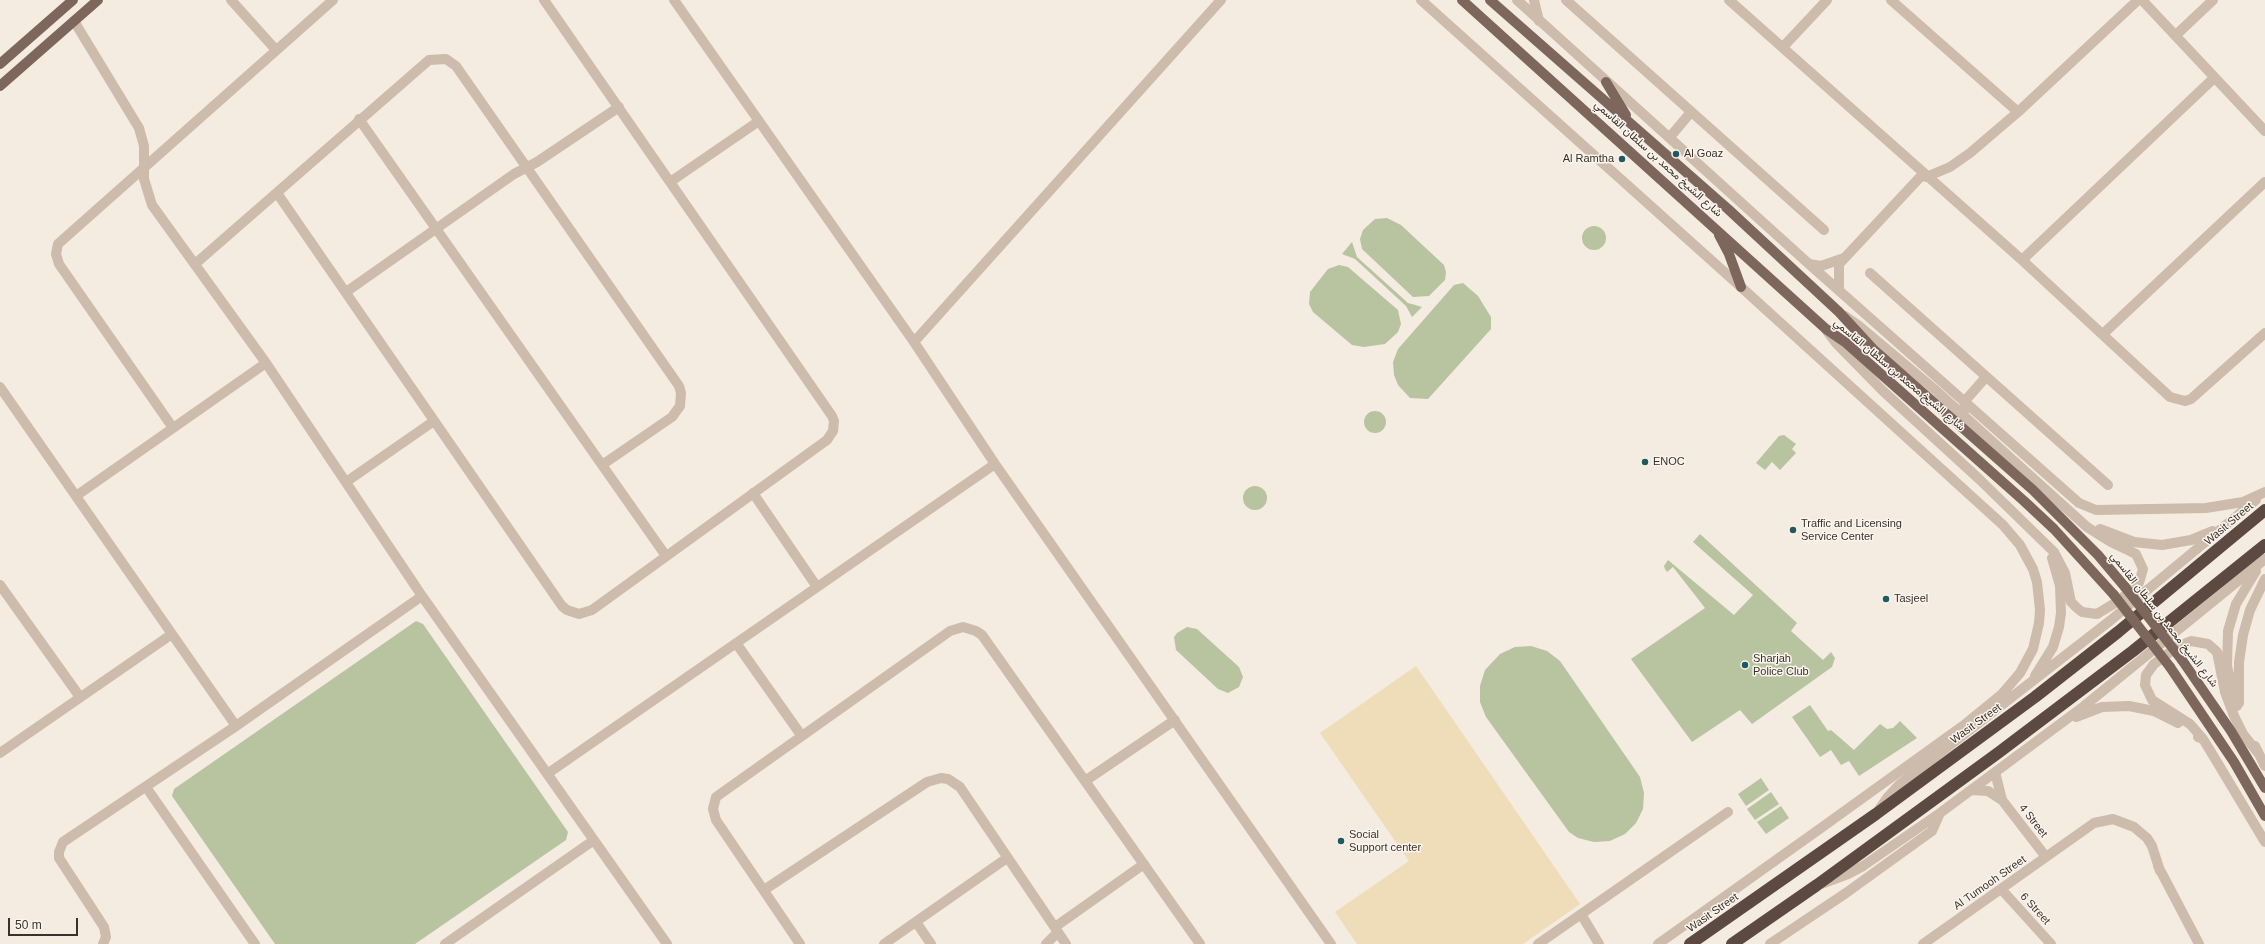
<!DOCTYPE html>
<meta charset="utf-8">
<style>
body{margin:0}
#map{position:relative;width:2265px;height:944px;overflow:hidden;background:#f4ebe1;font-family:Arial,sans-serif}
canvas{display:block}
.scale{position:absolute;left:8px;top:918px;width:70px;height:18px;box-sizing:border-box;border:2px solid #3b302b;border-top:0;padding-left:5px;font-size:12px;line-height:14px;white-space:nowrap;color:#3b302b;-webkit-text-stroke:3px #fbf5ee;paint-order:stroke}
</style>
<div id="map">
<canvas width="2265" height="944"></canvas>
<div class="scale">50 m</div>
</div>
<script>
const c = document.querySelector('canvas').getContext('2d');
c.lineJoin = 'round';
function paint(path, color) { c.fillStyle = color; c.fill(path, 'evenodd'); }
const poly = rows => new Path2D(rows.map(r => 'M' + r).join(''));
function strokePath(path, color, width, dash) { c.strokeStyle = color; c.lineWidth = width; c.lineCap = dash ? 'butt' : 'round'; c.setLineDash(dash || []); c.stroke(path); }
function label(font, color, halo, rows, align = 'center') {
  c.font = font + ' Arial,Vazirmatn,sans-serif'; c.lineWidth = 3; c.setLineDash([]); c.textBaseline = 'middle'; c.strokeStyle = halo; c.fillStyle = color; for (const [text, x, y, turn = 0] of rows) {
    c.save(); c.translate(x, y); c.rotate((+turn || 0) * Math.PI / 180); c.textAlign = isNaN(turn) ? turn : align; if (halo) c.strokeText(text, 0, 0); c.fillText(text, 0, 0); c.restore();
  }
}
const green = poly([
 [1387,218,1401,225,1444,265,1446,272,1445,280,1429,296,1413,297,1362,249,1360,239,1363,230,1375,219],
 '1582 238a12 12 0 1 1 24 0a12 12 0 1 1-24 0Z',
 [1352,242,1357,257,1408,303,1422,307,1412,317,1406,306,1355,259,1342,254],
 [1339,265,1348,267,1398,310,1401,324,1398,332,1385,344,1364,347,1352,345,1313,312,1309,304,1310,292,1328,269],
 [1463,283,1478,296,1491,317,1491,329,1428,399,1410,398,1398,385,1394,375,1393,362,1398,349,1454,285],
 '1364 422a11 11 0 1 1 22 0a11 11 0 1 1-22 0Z',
 [1784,435,1796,444,1792,449,1796,453,1780,470,1772,462,1765,470,1756,463,1779,436],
 '1243 498a12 12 0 1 1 24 0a12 12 0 1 1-24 0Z',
 [1700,534,1797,623,1791,631,1823,660,1831,652,1835,658,1832,667,1752,724,1740,710,1692,742,1631,659,1705,608,1673,567,1667,572,1665,569,1664,566,1668,560,1734,615,1753,595,1693,542],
 [416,621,423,624,568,832,566,840,415,944,275,944,172,796,174,789],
 [1187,627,1197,629,1239,667,1243,677,1239,687,1228,693,1218,689,1176,650,1174,637,1177,633],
 [1531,646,1547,651,1560,661,1640,777,1644,793,1643,809,1636,823,1625,834,1610,841,1594,842,1578,838,1569,832,1486,717,1480,702,1480,686,1485,670,1500,654,1515,647],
 [1810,705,1828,731,1831,730,1854,750,1880,724,1887,729,1893,728,1900,721,1917,738,1859,776,1849,761,1841,765,1831,750,1820,757,1792,717],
 [1761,778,1769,790,1746,806,1738,794],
 [1771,792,1779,804,1755,820,1747,809],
 [1781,806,1789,818,1766,834,1757,822]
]);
const sand = poly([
 [1416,666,1580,904,1523,944,1357,944,1335,912,1409,861,1320,733]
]);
const minor = poly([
 [231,0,276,50],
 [674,0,914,342,995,464,1331,944],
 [1421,0,1741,287,2003,525,2020,545,2033,569,2037,582,2040,610,2039,623,2033,649,2020,673,2002,694,1964,725,1821,828,1658,944],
 [1517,0,1809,264,2079,503,2096,510,2206,508,2243,502,2265,492],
 [1534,0,1539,21],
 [1566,0,1824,230],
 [1729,0,2022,260,2170,397,2185,401,2191,399,2265,333],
 [1891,0,2018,112],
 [2142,0,2265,131],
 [74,21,139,128,144,146,144,179,152,205,266,363,422,596,667,944],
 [2176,35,2213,0],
 [1783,47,1827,0],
 [359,119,666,556],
 [1670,137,1691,112],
 [1926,177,1950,167,1970,153,2018,112,2138,0],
 [670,182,759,121],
 [277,193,562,606,567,610,579,614,592,610,827,440,833,431,834,421,832,416,544,0],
 [2022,260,2214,78],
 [195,264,429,60,446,59,456,66,679,386,681,393,680,406,672,417,602,465],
 [1809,264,1821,266,1844,258],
 [1870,273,2108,485],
 [1839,290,1839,264,1923,174],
 [346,292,514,174,537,162,619,107],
 [1827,331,1836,343,1883,391,1978,478,2054,552,2065,573,2071,602,2076,607,2082,612,2097,614,2120,600,2139,583,2143,569,2136,554,2111,542,2087,527,1933,388,1858,325,1845,316],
 [2103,334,2265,182],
 [914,342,1221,0],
 [0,387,236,726],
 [1967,408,1964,402,1986,377],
 [173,428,59,264,56,254,58,244,333,0],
 [346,482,434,421],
 [753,493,817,587],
 [76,496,266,363],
 [2100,529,2134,542,2162,545,2191,540,2213,531],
 [0,585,80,697],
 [736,643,801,735],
 [2035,676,2053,647,2059,627,2061,613,2060,586,2052,558],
 [2239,703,2239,662,2243,635,2250,610,2265,579],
 [2237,706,2227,666,2228,631,2236,604,2256,571],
 [2076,717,2102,707,2129,706,2154,711,2178,723],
 [2198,737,2203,739,2214,757,2265,842],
 [2203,739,2190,724,2152,700,2145,685,2146,675,2154,664,2177,647,2191,641,2208,644,2217,652,2225,692,2234,716,2243,734,2258,753],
 [2255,746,2265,766],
 [0,753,172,634],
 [1995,772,2002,800],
 [547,774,995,464],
 [1085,781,1175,720],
 [146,787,255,944],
 [1971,790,1988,791,2002,800,2046,857],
 [1878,811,1887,798,1900,784,2111,620,2256,500],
 [2158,866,2199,944],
 [1821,884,1848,874,1863,866,1940,813,2083,707,2265,559],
 [764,890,927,782,941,778,948,779,960,787,1066,944],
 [2002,890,2051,944],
 [1581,914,1599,944],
 [916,922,931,944],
 [1055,927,1144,864],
 [103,944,106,937,104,927,59,858,59,852,63,842,236,726,422,596],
 [445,944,594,840],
 [800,944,716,820,713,809,716,797,950,631,963,627,976,631,982,635,1200,944],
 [884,944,1007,858],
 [1046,944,1058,932],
 [1538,944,1728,812],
 [1770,944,1846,893,1932,831,1940,813],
 [1923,944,2094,823,2113,819,2134,827,2147,838,2152,846,2160,871]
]);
const major = poly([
 [1462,0,1826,329,1845,342,2024,501,2054,529,2114,595],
 [1490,0,1728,209,1839,312,1873,349,2033,490,2098,555,2125,587],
 [0,64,73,0],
 [1606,82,1626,115],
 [0,86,98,0],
 [1719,235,1729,254,1741,287],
 [2182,660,2231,731,2265,788],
 [2170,667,2234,762,2265,816]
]);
const highway = poly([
 [1690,944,1876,814,2035,697,2118,632,2265,510],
 [1732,944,1817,885,1998,753,2133,651,2265,545]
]);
const majorBridge = poly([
 [2125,587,2182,660],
 [2114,595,2170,667]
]);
const markers = [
 [1676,154,4,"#1f5a5e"],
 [1622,159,4,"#1f5a5e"],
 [1645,462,4,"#1f5a5e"],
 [1793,530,4,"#1f5a5e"],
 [1886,599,4,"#1f5a5e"],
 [1745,665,4,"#1f5a5e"],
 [1341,841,4,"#1f5a5e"]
];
const poiNames = [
 ["Al Goaz",1684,154],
 ["Al Ramtha",1614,159,"right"],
 ["ENOC",1653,462],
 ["Traffic and Licensing",1801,524],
 ["Service Center",1801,537],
 ["Tasjeel",1894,599],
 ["Sharjah",1753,659],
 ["Police Club",1753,672],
 ["Social",1349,835],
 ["Support center",1349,848]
];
const streetNames = [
 ["شارع الشيخ محمد بن سلطان القاسمي",1658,159,42],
 ["شارع الشيخ محمد بن سلطان القاسمي",1899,375,40],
 ["Wasit Street",2229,524,-40],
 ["شارع الشيخ محمد بن سلطان القاسمي",2164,620,52],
 ["Wasit Street",1976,724,-36],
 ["4 Street",2033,821,52],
 ["Al Tumooh Street",1990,883,-35],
 ["6 Street",2035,909,48],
 ["Wasit Street",1713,913,-35]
];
paint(green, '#b8c4a0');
paint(sand, '#efdcb8');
strokePath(minor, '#cdbbac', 10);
strokePath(major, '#7d675c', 10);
strokePath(highway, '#5c4a42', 12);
strokePath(majorBridge, '#7d675c', 10);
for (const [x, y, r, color] of markers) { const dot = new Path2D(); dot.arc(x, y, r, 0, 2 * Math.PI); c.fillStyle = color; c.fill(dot); strokePath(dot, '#fbf5ee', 1.5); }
label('11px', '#3b302b', '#fbf5ee', poiNames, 'left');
label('11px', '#3b302b', '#fbf5ee', streetNames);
</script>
